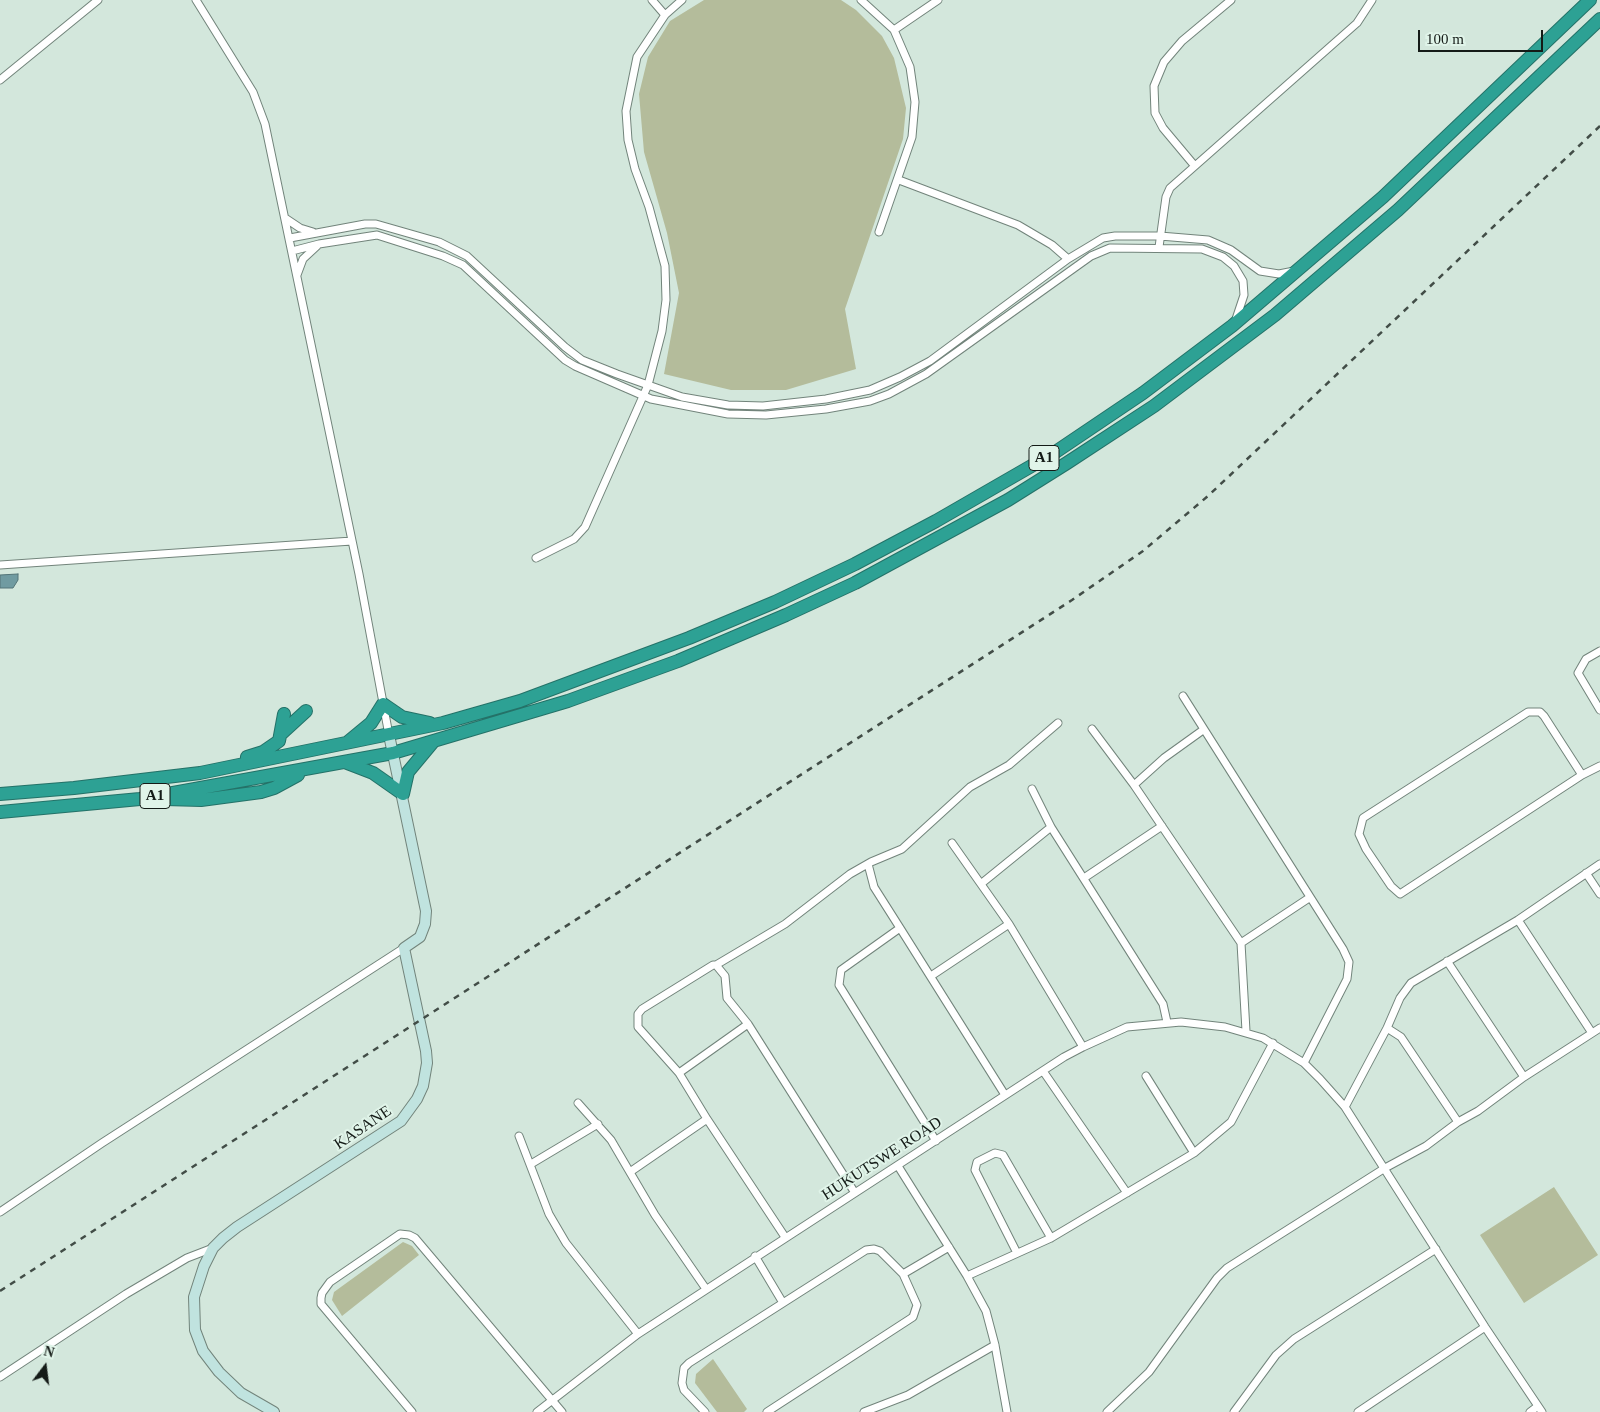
<!DOCTYPE html>
<style>
body{margin:0}
#map{position:relative;width:1600px;height:1412px;overflow:hidden;background:#d3e7dc;font-family:Georgia,serif}
canvas{display:block}
.north{position:absolute;left:20px;top:1342px;width:50px;height:50px;-webkit-text-stroke:4px #e0f4e9;paint-order:stroke;rotate:15deg;font-size:14px;font-weight:700;line-height:20px;text-align:center;color:#141b17}
.north::after{content:'';display:block;margin:auto;width:18px;height:22px;background:#141b17;clip-path:polygon(50% 0,100% 100%,50% 72%,0 100%)}
.scale{position:absolute;left:1418px;top:30px;width:125px;height:22px;box-sizing:border-box;border:2px solid #141b17;border-top:0;padding-left:6px;font-size:15px;line-height:18px;white-space:nowrap;color:#141b17;-webkit-text-stroke:4px #e0f4e9;paint-order:stroke}
</style>
<div id="map">
<canvas width="1600" height="1412"></canvas>
<div class="north">N</div>
<div class="scale">100 m</div>
</div>
<script>
const c = document.querySelector('canvas').getContext('2d');
c.lineJoin = 'round';
function paint(path, color) { c.fillStyle = color; c.fill(path, 'evenodd'); }
const poly = rows => new Path2D(rows.map(r => 'M' + r).join(''));
function strokePath(path, color, width, dash) { c.strokeStyle = color; c.lineWidth = width; c.lineCap = dash ? 'butt' : 'round'; c.setLineDash(dash || []); c.stroke(path); }
function label(font, color, halo, rows, align = 'center') {
  c.font = font + ' Georgia,serif'; c.lineWidth = 4; c.setLineDash([]); c.textBaseline = 'middle'; c.strokeStyle = halo; c.fillStyle = color; for (const [text, x, y, turn = 0] of rows) {
    c.save(); c.translate(x, y); c.rotate((+turn || 0) * Math.PI / 180); c.textAlign = isNaN(turn) ? turn : align; if (halo) c.strokeText(text, 0, 0); c.fillText(text, 0, 0); c.restore();
  }
}
const green = poly([
 [704,0,841,0,856,10,882,36,894,58,906,108,903,139,845,309,856,369,786,390,731,390,664,374,679,293,667,233,644,152,639,94,648,57,670,21],
 [1554,1187,1598,1255,1524,1303,1480,1235],
 [403,1242,412,1246,419,1255,342,1316,332,1300,334,1292],
 [713,1359,747,1409,744,1412,717,1412,695,1383,696,1374]
]);
const water = poly([
 [18,574,18,580,13,588,0,588,0,575,18,574]
]);
const street = poly([
 [196,0,253,92,265,124,359,574,389,735],
 [652,0,665,15],
 [861,0,894,30,910,67,915,102,912,137,879,232],
 [894,30,938,0],
 [0,80,98,0],
 [1194,165,1163,128,1155,113,1154,86,1164,62,1182,41,1231,0],
 [899,180,1018,225,1052,245,1068,259],
 [285,218,300,228,313,232],
 [290,238,365,224,376,224,439,242,467,256,565,347,582,360,617,374,682,397,728,405,763,406,826,399,870,390,900,377,930,361,1068,259,1103,238,1115,236,1160,236,1208,240,1231,250,1260,271,1279,274,1294,271],
 [1159,247,1166,197,1170,188,1357,23,1372,0],
 [292,251,319,244,377,235,443,256,463,265,565,360,575,366,651,399,728,414,766,415,826,409,870,401,889,394,926,374,1091,256,1110,248,1202,249,1223,257,1234,266,1243,281,1244,295,1236,319],
 [297,275,303,259,317,246],
 [536,558,574,539,585,527,648,385,662,331,666,300,665,266,649,207,635,169,628,140,626,111,637,57,665,15,682,0],
 [0,565,352,541],
 [1600,651,1586,659,1578,673,1600,710],
 [1183,696,1343,949,1349,962,1347,979,1304,1063],
 [1092,729,1134,785,1241,943,1246,1031],
 [1582,775,1544,716,1540,712,1528,712,1363,818,1359,834,1366,849,1391,886,1400,894,1582,775,1600,766],
 [1134,785,1164,758,1203,730],
 [1032,789,1051,827,1163,1004,1167,1022],
 [952,843,1009,924,1083,1047],
 [868,864,874,887,900,928],
 [1586,873,1600,894],
 [1084,878,1162,826],
 [982,883,1051,827],
 [1518,920,1592,1033],
 [1241,943,1309,898],
 [1447,961,1524,1077],
 [716,965,785,924,850,874,871,862,902,849,970,787,1009,765,1058,723],
 [931,976,1009,924],
 [1387,1028,1401,1037,1458,1122,1478,1111,1524,1077,1600,1028],
 [1043,1071,1127,1193],
 [679,1073,638,1027,638,1014,642,1009,713,965,716,965,725,976,727,998,748,1024],
 [1146,1076,1194,1153],
 [578,1103,611,1140,655,1215,706,1289],
 [1345,1107,1387,1028,1400,998,1411,983,1518,920,1600,864],
 [519,1136,549,1214,566,1243,638,1334],
 [936,1141,839,985,841,970,900,928,1005,1095],
 [531,1164,598,1124],
 [898,1166,967,1276,986,1311,995,1345,1007,1412],
 [630,1172,707,1119],
 [0,1212,102,1143,404,948],
 [785,1237,707,1119,679,1073,748,1024,855,1193],
 [1017,1253,975,1170,977,1162,995,1153,1003,1155,1051,1238],
 [755,1256,783,1303],
 [903,1274,949,1247],
 [967,1276,1051,1238,1194,1153,1231,1122,1273,1043],
 [0,1377,126,1294,187,1258,213,1248],
 [412,1412,321,1304,321,1298,322,1293,330,1282,400,1234,409,1235,415,1238,562,1412],
 [537,1412,638,1334,1064,1057,1083,1047,1127,1027,1181,1022,1225,1027,1263,1038,1304,1063,1320,1079,1345,1107,1485,1327,1542,1412],
 [705,1412,684,1390,682,1383,684,1368,689,1363,866,1250,874,1249,880,1251,903,1274,917,1305,913,1317,767,1412],
 [864,1412,908,1395,995,1345],
 [1107,1412,1149,1372,1217,1278,1227,1268,1385,1168,1426,1146,1458,1122],
 [1234,1412,1276,1355,1294,1339,1436,1249],
 [1358,1412,1485,1327],
 [1530,1412,1538,1406]
]);
const secondary = poly([
 [274,1412,241,1393,219,1372,203,1351,195,1330,194,1297,204,1266,213,1248,223,1238,237,1227,401,1121,417,1099,423,1086,427,1063,426,1051,404,948,420,937,425,924,426,911,389,735]
]);
const highway = poly([
 [282,733,306,711],
 [348,742,371,723,383,704,402,717,430,723],
 [247,757,263,752,279,741,284,714],
 [347,763,373,773,403,794],
 [0,794,74,788,200,773,443,723,520,701,689,638,775,602,855,564,936,521,1054,453,1143,393,1232,326,1383,197,1590,0],
 [403,794,408,772,433,742],
 [165,799,201,800,261,792,274,788,298,775],
 [0,812,140,799,393,753,568,701,678,661,786,615,855,583,1008,500,1067,463,1154,406,1275,315,1398,210,1600,19]
]);
const rail = poly([
 [0,1291,1072,600,1143,551,1208,496,1600,126]
]);
const shields = [
 [1044,458,30],
 [155,796,30]
];
const shieldNames = [
 ["A1",1044,458],
 ["A1",155,796]
];
const streetNames = [
 ["KASANE",363,1128,-34],
 ["HUKUTSWE ROAD",882,1159,-33]
];
paint(green, '#b4bc9b');
paint(water, '#709ba1');
strokePath(water, '#547578', 1);
strokePath(street, '#72847b', 9);
strokePath(secondary, '#72847b', 12);
strokePath(highway, '#247268', 14);
strokePath(street, '#fff', 7);
strokePath(secondary, '#c0e3df', 10);
strokePath(highway, '#2da194', 12);
strokePath(rail, '#424d47', 2.5, [6, 6]);
for (const [x, y, w] of shields) { const box = new Path2D(); box.roundRect(x - w / 2, y - 12.5, w, 25, 4); c.fillStyle = '#e0f4e9'; c.fill(box); strokePath(box, '#141b17', 1); }
label('bold 15px', '#141b17', null, shieldNames);
label('16px', '#141b17', '#e0f4e9', streetNames);
</script>
